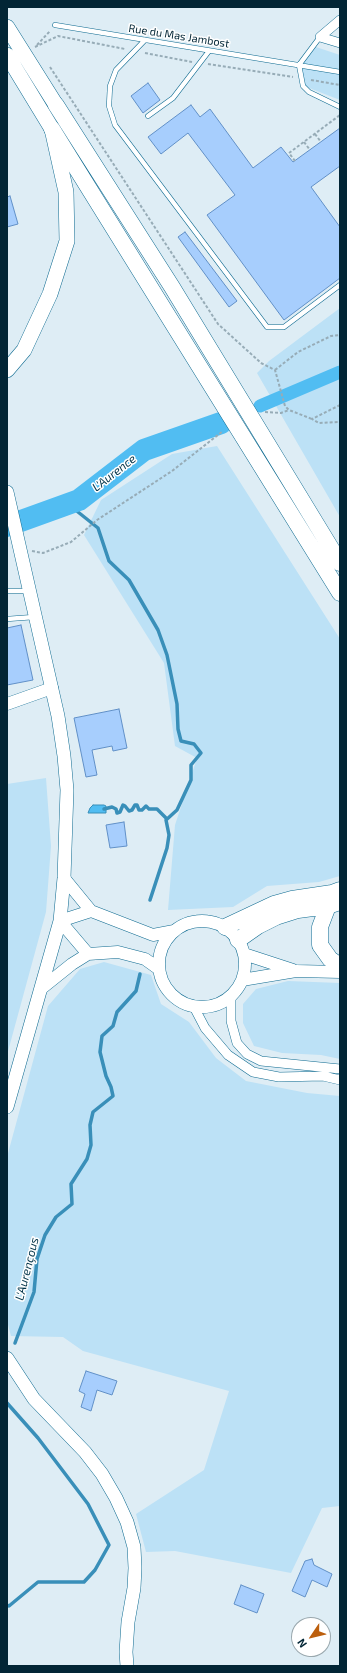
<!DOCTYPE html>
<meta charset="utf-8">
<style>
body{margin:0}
#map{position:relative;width:347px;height:1673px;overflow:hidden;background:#deedf5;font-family:"Exo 2",sans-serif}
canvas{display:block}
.frame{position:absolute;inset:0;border:8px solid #022535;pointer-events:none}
.north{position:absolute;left:291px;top:1617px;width:40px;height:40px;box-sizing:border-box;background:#fff;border:1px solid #9aa8ae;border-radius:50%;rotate:235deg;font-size:11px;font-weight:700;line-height:16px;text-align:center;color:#022535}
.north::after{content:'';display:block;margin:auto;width:14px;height:18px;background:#bc5f0d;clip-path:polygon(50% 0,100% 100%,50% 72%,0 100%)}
</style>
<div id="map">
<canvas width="347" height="1673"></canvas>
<div class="frame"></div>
<div class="north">N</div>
</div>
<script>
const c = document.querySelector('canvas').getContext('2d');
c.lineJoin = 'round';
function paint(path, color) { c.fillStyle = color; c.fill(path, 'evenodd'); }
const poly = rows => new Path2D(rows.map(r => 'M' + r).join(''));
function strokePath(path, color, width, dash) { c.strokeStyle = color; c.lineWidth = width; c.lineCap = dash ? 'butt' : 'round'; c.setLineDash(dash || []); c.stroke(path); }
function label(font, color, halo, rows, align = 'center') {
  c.font = font + ' "Exo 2",sans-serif'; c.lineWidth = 3; c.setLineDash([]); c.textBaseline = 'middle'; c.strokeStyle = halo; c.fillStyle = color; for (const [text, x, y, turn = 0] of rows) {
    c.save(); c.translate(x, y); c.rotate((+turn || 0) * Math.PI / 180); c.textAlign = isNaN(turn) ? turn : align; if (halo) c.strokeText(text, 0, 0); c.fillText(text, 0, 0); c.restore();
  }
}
const green = poly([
 [313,46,340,55,340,100,304,86,299,65],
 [340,308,340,517,257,373,269,361],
 [217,446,340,639,340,876,319,882,267,886,233,907,168,910,175,825,197,758,175,746,164,663,84,535,101,500,172,454],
 [46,778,51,846,46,912,7,1055,7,784],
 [104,962,151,975,161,1004,189,1022,216,1058,246,1081,307,1093,340,1096,340,1506,322,1508,291,1573,175,1551,146,1552,136,1514,204,1470,229,1391,83,1351,63,1337,11,1336,7,1321,7,1157,48,1006,80,969],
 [288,981,340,983,340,1059,321,1055,282,1053,254,1046,243,1023,243,1004,256,989]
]);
const water = poly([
 [93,805,104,805,106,806,106,813,88,813,90,808,93,805]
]);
const stream = poly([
 [68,504,98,528,109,561,129,580,158,630,167,655,177,704,178,729,181,741,194,744,201,753,191,765,191,780,177,810,166,820,169,835,167,848,150,900],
 [104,809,112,807,116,809,117,813,120,812,123,805,125,806,129,811,132,810,135,805,137,805,139,810,142,810,146,806,149,809,157,809,167,819],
 [15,1343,34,1292,37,1259,45,1235,56,1217,72,1204,71,1184,87,1159,91,1145,90,1125,93,1112,113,1096,111,1087,106,1076,100,1052,102,1036,113,1026,117,1012,136,991,140,974],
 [7,1403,38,1438,88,1504,109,1545,95,1570,84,1582,38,1582,9,1606,7,1605]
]);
const canal = poly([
 [260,406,340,372]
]);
const river = poly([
 [7,526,79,500,144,450,221,423]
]);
const building = poly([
 [148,83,160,100,143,113,131,96,148,83],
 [191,105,200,117,210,109,253,168,281,147,293,162,340,128,340,166,311,187,340,227,340,278,284,320,207,215,235,195,188,133,161,154,148,137,191,105],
 [10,196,18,224,7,227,7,197,10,196],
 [185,232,237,301,229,307,178,237,185,232],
 [21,625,33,680,7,685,7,628,21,625],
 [119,709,127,748,113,751,112,746,92,750,97,775,86,777,74,718,119,709],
 [124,822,127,846,110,848,106,825,124,822],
 [86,1371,117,1381,112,1395,97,1390,91,1411,81,1407,85,1394,79,1391,86,1371],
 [312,1559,314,1565,332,1574,327,1587,312,1580,305,1597,292,1591,305,1561,312,1559],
 [241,1585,264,1594,257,1613,234,1604,241,1585]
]);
const path = poly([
 [37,45,50,31],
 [35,47,58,36,125,49],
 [145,53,192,62],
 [208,64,293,77],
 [50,67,218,324,261,363,275,370,285,406,289,410,312,419],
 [311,80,340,85],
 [315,134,321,142],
 [304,142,310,150],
 [295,161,289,153,340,115],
 [275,370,298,352,331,336,340,335],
 [340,405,312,419,319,423,340,422],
 [265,412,281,413,289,410],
 [32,551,43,553,71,542,97,520,172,471,223,431]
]);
const service = poly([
 [55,25,340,72],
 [320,37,299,65,303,86,309,92,340,107],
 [145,40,116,70,110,86,109,106,115,125,267,327,284,327,340,285],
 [148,116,173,98,209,51],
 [7,591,27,591],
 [7,619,34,617]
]);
const minor = poly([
 [340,20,320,37,340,43],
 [231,997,231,1021,237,1043,247,1054,261,1061,340,1069],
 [194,1007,205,1028,228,1055,253,1072,279,1077,323,1076,340,1080]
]);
const tertiary = poly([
 [7,704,52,688],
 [64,878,91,911,153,935,174,931],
 '159 964a43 43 0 1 1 86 0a43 43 0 1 1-86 0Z',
 [88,954,60,921,91,911],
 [244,954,293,970],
 [242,980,296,971,340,972],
 [42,988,72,964,88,954,118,952,145,959,159,969]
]);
const secondary = poly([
 [7,492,58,716,64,756,67,790,64,878,60,921,7,1107],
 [7,1358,34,1399,85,1452,102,1474,116,1498,127,1522,134,1547,135,1568,134,1588,128,1622,126,1652,127,1666]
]);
const primary = poly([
 [7,27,56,105],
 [7,55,52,129,66,192,67,241,50,294,24,350,7,370]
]);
const trunk = poly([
 [56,105,172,287,340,563],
 [52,129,340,593],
 [328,906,320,927,320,945,330,959,340,966],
 [225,927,274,904,292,899,332,893,340,890],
 [238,940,258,926,276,917,298,910,328,906,340,902]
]);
const streetNames = [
 ["Rue du Mas Jambost",179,36,9]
];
const waterNames = [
 ["L'Aurence",114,473,-38],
 ["L'Aurençous",27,1269,-76]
];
paint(green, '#bce1f6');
paint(water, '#51bdf2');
strokePath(water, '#398fb9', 1);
strokePath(stream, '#398fb9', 3.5);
strokePath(canal, '#51bdf2', 13);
strokePath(river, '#51bdf2', 22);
paint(building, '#a7cefd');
strokePath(building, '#6190c7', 1);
strokePath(service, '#0f6b91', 5.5);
strokePath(minor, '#0f6b91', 10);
strokePath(tertiary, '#0f6b91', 13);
strokePath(secondary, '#0f6b91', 14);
strokePath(primary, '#0f6b91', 16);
strokePath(trunk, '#0f6b91', 17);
strokePath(path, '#97acb7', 2, [3, 2]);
strokePath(service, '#fff', 4.5);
strokePath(minor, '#fff', 9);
strokePath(tertiary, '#fff', 12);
strokePath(secondary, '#fff', 13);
strokePath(primary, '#fff', 15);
strokePath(trunk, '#fff', 16);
label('11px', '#022535', '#fff', streetNames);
label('italic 12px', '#04364b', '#fff', waterNames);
</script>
